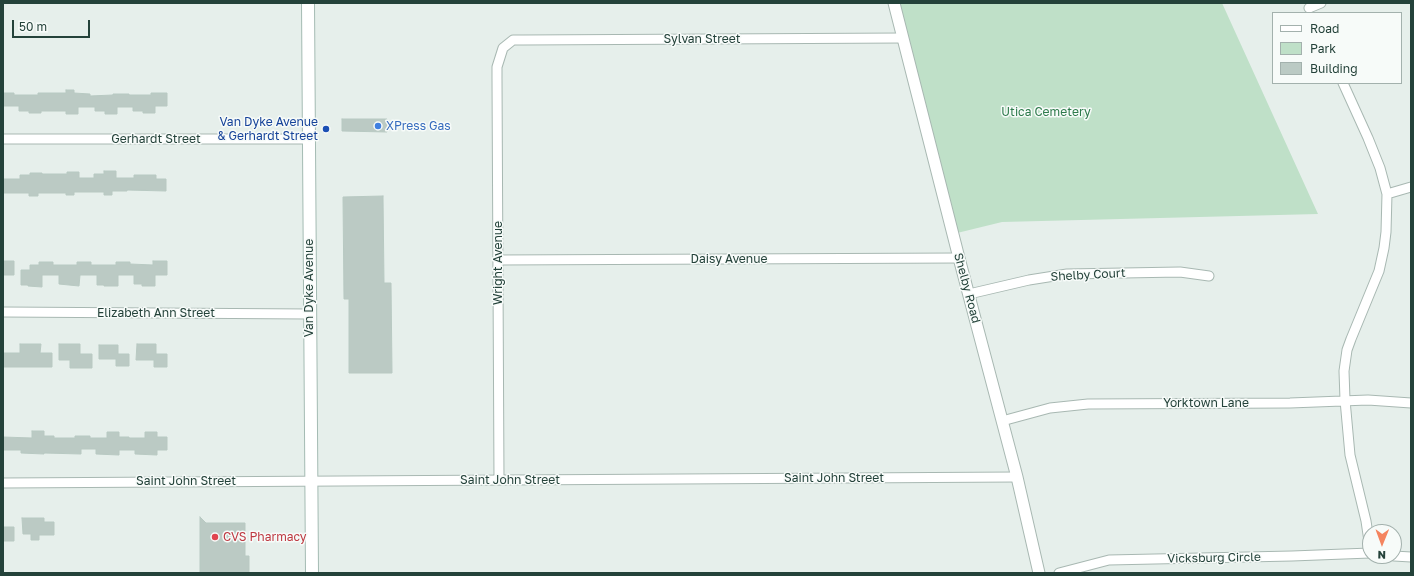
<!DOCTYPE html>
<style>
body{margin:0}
#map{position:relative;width:1414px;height:576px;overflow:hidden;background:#e6efeb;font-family:"Golos Text",sans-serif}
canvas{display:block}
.frame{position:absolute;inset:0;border:4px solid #24423a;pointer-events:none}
.legend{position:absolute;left:1272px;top:12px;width:130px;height:72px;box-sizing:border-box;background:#f7fbf9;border:1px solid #a3b1ad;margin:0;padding:5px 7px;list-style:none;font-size:12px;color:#24423a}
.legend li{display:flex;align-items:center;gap:8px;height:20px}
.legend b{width:20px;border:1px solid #a3b1ad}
.north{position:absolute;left:1362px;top:524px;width:40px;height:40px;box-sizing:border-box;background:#f7fbf9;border:1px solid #a3b1ad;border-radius:50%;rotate:181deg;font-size:11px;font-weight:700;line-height:16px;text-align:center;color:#24423a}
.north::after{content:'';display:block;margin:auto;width:14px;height:18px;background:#f4845f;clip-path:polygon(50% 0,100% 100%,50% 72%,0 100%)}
.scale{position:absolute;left:12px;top:20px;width:78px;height:18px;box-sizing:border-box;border:2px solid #24423a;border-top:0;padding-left:5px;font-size:12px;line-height:14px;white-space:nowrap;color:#24423a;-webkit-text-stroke:3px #f7fbf9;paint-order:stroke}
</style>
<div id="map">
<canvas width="1414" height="576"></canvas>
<div class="frame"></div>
<ul class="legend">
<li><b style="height:5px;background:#fff"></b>Road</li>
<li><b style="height:11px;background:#bfe0c8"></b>Park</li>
<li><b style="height:11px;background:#bbcac4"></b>Building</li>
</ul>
<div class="north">N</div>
<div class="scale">50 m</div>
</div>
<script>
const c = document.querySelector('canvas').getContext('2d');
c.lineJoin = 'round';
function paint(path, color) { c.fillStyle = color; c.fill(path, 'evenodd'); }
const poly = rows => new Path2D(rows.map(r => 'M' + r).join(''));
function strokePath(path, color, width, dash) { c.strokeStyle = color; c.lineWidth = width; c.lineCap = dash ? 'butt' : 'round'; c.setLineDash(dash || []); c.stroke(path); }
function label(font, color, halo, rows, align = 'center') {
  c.font = font + ' "Golos Text",sans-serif'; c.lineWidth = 3; c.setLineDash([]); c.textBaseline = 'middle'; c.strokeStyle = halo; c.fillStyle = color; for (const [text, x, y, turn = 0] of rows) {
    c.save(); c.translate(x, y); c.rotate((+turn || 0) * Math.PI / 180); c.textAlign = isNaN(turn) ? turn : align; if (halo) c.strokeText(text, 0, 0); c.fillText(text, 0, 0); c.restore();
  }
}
const green = poly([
 [894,3,1222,3,1318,214,1002,222,953,234]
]);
const building = poly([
 [66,90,74,90,74,93,90,94,90,96,113,95,113,94,129,94,129,95,151,95,151,93,167,93,167,106,155,106,155,113,143,113,143,111,133,111,133,107,117,107,117,114,105,114,105,111,95,111,95,107,78,107,78,114,66,114,66,111,41,111,41,113,29,113,29,111,19,111,19,106,3,106,3,93,14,93,14,95,38,95,38,93,66,93,66,90],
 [342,119,387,119,387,132,342,131,342,119],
 [104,171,116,171,116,178,134,178,134,175,156,175,156,179,166,179,166,191,127,190,127,191,112,191,112,195,104,195,104,192,74,192,74,195,66,195,66,193,38,193,38,196,29,196,29,193,3,193,3,179,20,179,20,175,30,175,30,173,42,173,42,174,67,174,67,172,79,172,79,178,94,178,94,174,104,174,104,171],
 [383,196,384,283,391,283,392,373,349,373,349,299,344,299,343,197,383,196],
 [3,261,14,261,14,275,3,275,3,261],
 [153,261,167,261,167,275,155,275,155,286,142,286,142,284,134,284,134,275,118,275,118,286,104,286,104,285,97,285,97,275,80,275,79,286,59,284,59,275,42,275,42,287,28,286,28,285,21,285,21,270,30,270,30,265,39,265,39,262,53,262,53,265,77,265,77,262,91,262,91,265,116,265,116,262,130,262,130,264,153,265,153,261],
 [20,344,41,344,40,353,52,353,52,367,3,367,3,353,20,353,20,344],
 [59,344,80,344,80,354,92,354,92,368,70,368,70,360,59,360,59,344],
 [137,344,156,344,156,354,167,354,167,367,154,367,154,360,136,360,137,344],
 [99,345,118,345,118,354,129,354,129,366,116,366,116,359,99,359,99,345],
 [32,431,44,431,44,436,54,436,54,438,75,438,75,436,90,436,90,438,107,438,107,432,119,432,119,437,129,437,129,438,145,438,145,432,157,432,157,437,167,437,167,450,157,450,157,455,135,454,135,450,119,450,119,455,96,454,96,449,81,449,81,454,44,453,44,454,21,453,21,450,3,450,3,437,32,438,32,431],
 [200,517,206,523,245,523,245,556,249,556,249,573,200,573,200,517],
 [22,518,44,518,44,522,54,522,54,535,39,535,39,540,31,540,31,534,23,534,22,518],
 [3,527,14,527,14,541,3,541,3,527]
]);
const minor = poly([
 [1309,8,1321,3],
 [1343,83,1368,138,1380,168,1387,194,1386,232,1384,248,1379,271,1351,339,1347,350,1344,371,1345,400,1350,455,1366,521,1370,548],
 [3,139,308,139],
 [1387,194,1411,187],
 [498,260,959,258],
 [969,294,1029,280,1067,274,1180,272,1209,276],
 [3,312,309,314],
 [1002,421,1050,408,1088,404,1290,403,1368,400,1411,403],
 [499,480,497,79,497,67,503,48,513,40,523,40,903,38],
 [3,483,1017,477],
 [1394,556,1411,557],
 [1059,573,1109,560,1292,556,1370,553]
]);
const tertiary = poly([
 [894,3,959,258,1017,477,1039,573]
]);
const secondary = poly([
 [308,3,312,573]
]);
const markers = [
 [378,126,4,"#3f7fe0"],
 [326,129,4,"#1a4fb4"],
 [215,537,4,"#e0444e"]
];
const streetNames = [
 ["Sylvan Street",702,39],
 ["Gerhardt Street",156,139],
 ["Daisy Avenue",729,259],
 ["Wright Avenue",498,263,-90],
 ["Shelby Court",1088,275,-3],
 ["Van Dyke Avenue",309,288,-90],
 ["Shelby Road",967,288,75],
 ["Elizabeth Ann Street",156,313],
 ["Yorktown Lane",1206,403],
 ["Saint John Street",834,478],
 ["Saint John Street",510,480],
 ["Saint John Street",186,481],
 ["Vicksburg Circle",1214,558,-1]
];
const parkNames = [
 ["Utica Cemetery",1046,112]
];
const transitNames = [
 ["Van Dyke Avenue",318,122],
 ["& Gerhardt Street",318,136]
];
const shopNames = [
 ["XPress Gas",386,126]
];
const healthNames = [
 ["CVS Pharmacy",223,537]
];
paint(green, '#bfe0c8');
paint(building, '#bbcac4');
strokePath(building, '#b8c9c2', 1);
strokePath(minor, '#a8b8b2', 11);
strokePath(tertiary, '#a8b8b2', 13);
strokePath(secondary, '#a4bbb3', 14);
strokePath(minor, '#fff', 9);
strokePath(tertiary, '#fff', 11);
strokePath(secondary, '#fff', 12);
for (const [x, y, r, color] of markers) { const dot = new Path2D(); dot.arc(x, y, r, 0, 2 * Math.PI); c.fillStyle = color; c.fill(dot); strokePath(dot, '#f7fbf9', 1.5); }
label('12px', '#24423a', '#f7fbf9', streetNames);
label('12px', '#2d7a4b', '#f7fbf9', parkNames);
label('12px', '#164399', '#f7fbf9', transitNames, 'right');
label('12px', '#366cbe', '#f7fbf9', shopNames, 'left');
label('12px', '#be3a42', '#f7fbf9', healthNames, 'left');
</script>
